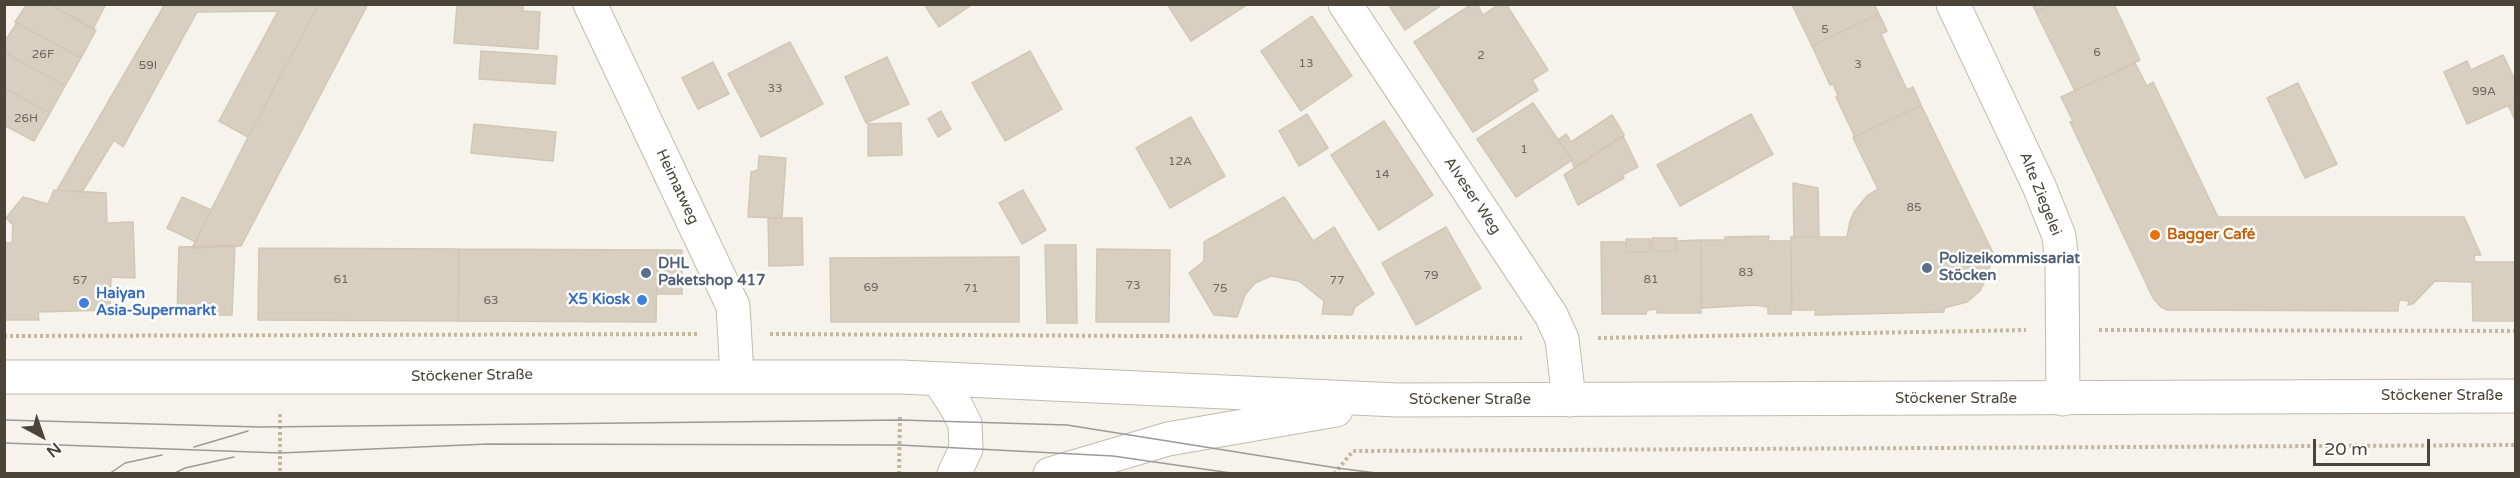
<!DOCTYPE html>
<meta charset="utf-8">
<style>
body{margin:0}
#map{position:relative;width:2520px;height:478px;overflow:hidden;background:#f6f3ec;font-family:"Varela Round",sans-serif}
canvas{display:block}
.frame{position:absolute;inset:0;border:6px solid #4b4439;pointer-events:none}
.north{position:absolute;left:12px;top:406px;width:60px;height:60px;-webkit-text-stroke:4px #fff;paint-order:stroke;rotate:140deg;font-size:16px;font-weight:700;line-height:24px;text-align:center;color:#4b4439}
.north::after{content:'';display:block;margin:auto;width:21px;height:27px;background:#4b4439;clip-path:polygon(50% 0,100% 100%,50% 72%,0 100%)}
.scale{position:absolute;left:2313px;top:439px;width:117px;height:27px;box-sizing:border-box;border:3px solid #4b4439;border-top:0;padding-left:8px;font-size:18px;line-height:21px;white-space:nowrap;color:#4b4439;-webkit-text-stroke:4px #fff;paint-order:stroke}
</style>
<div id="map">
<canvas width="2520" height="478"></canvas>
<div class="frame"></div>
<div class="north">N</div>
<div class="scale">20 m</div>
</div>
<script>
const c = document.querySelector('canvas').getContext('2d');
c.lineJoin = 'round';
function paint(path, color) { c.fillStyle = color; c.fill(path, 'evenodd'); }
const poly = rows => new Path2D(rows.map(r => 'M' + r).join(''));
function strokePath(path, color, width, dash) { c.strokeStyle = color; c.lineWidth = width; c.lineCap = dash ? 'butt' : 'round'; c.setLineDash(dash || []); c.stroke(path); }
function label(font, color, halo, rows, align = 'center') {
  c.font = font + ' "Varela Round",sans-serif'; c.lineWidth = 5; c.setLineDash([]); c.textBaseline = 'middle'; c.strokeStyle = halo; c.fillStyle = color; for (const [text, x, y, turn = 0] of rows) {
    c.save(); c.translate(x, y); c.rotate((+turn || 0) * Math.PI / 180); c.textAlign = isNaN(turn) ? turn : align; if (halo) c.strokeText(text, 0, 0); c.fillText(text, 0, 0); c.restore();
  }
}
const building = poly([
 [27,4,49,4,96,30,81,58,15,22,27,4],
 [49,4,106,4,93,29,49,4],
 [165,4,319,4,248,137,219,121,278,11,197,12,123,147,114,140,82,192,57,190,165,4],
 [319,4,368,4,241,246,192,248,248,137,319,4],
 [457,4,523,4,523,11,540,12,538,49,454,43,457,4],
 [924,4,973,4,939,27,924,4],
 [1167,4,1248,4,1191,41,1167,4],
 [1388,4,1443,4,1405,30,1388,4],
 [1472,4,1477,4,1483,15,1499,4,1506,4,1548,70,1532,80,1538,90,1473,132,1414,42,1472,4],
 [1794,4,1874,4,1879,14,1812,46,1793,7,1794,4],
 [2032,4,2053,4,2036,12,2032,4],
 [2053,4,2114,4,2140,60,2075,91,2036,12,2053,4],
 [1879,14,1887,31,1881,34,1907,90,1913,87,1921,105,1853,138,1854,135,1836,97,1838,96,1833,84,1830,85,1812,46,1879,14],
 [1312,16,1352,76,1301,111,1261,51,1312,16],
 [17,23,81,58,65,86,4,52,4,42,17,23],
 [790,42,823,104,761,137,728,74,790,42],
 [481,51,557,56,555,84,479,79,481,51],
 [1030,51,1062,109,1005,141,972,83,1030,51],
 [4,52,65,86,50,113,4,88,4,52],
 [2503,55,2516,82,2516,102,2467,124,2444,72,2467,61,2471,70,2503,55],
 [887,57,909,104,866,123,845,77,887,57],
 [713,62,729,94,698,109,682,78,713,62],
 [2135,63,2147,86,2153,82,2218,217,2464,217,2481,255,2474,255,2475,262,2516,262,2516,321,2473,321,2472,282,2435,281,2413,304,2408,305,2409,301,2399,300,2398,311,2167,310,2161,307,2153,298,2070,122,2073,121,2061,97,2135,63],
 [2298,83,2337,164,2305,178,2267,98,2298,83],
 [4,88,50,113,34,141,4,125,4,88],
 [2516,102,2516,122,2508,105,2516,102],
 [1533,103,1572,160,1516,197,1477,139,1533,103],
 [1921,105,1996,259,1991,262,1987,277,1980,291,1967,302,1944,308,1944,312,1815,315,1816,310,1792,310,1791,237,1847,237,1850,221,1854,212,1867,196,1878,189,1853,138,1921,105],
 [941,111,951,129,938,137,928,119,941,111],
 [1307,114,1328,148,1299,166,1279,131,1307,114],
 [1751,114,1773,154,1680,206,1657,165,1751,114],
 [1612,115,1624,135,1574,168,1572,160,1558,140,1566,134,1571,142,1612,115],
 [1191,117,1225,176,1170,208,1136,148,1191,117],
 [1384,121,1433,195,1379,230,1331,155,1384,121],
 [901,123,902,155,868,156,868,124,901,123],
 [474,124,556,132,553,161,471,153,474,124],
 [1623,136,1638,167,1622,175,1624,178,1578,205,1564,175,1623,136],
 [759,156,786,158,782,218,748,217,751,172,758,170,759,156],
 [1793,183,1818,188,1819,237,1794,237,1793,183],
 [54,190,106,193,107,223,133,222,135,278,111,277,110,310,38,312,39,320,4,320,4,243,12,243,13,225,6,218,23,197,48,204,54,190],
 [1023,190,1046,230,1022,244,999,203,1023,190],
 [182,197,211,210,196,242,167,228,182,197],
 [1284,197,1313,241,1334,227,1374,294,1355,307,1352,315,1322,314,1324,301,1299,281,1271,276,1255,283,1245,295,1237,317,1214,315,1189,273,1204,261,1204,242,1284,197],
 [768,218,802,218,803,265,769,266,768,218],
 [1446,227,1481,288,1416,325,1382,263,1446,227],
 [1769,236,1768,241,1791,241,1791,314,1768,314,1768,307,1755,305,1702,308,1701,240,1725,240,1725,237,1769,236],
 [1652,238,1677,238,1676,251,1653,251,1652,238],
 [1626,239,1650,239,1650,252,1626,252,1626,239],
 [1701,240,1701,313,1657,313,1657,309,1647,310,1646,314,1602,314,1601,242,1626,242,1626,252,1650,252,1649,241,1653,241,1653,251,1676,251,1676,241,1701,240],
 [235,245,232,315,177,315,179,247,235,245],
 [1045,245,1076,245,1077,323,1047,323,1045,245],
 [259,248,459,249,458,321,258,320,259,248],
 [459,249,657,250,656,322,458,321,459,249],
 [1097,249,1170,250,1169,322,1096,322,1097,249],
 [657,250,682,250,682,294,657,294,657,250],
 [1019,257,1019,322,831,322,830,258,1019,257]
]);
const path = poly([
 [2099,330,2516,331],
 [770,334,1522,338],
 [4,336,700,334],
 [1598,338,2026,330],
 [280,414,280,474],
 [899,474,900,414],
 [1334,474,1353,451,2516,445]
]);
const minor = poly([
 [590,4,733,306,737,375],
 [1345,4,1551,315,1562,339,1569,400],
 [1953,4,2039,186,2059,236,2062,265,2063,399]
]);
const tertiary = poly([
 [4,377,901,377,1397,400,2516,396],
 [939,380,957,408,965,424,966,449,954,474],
 [1050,474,1168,439,1336,410]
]);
const tram = poly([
 [4,420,260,427,900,420,1067,425,1337,468,1384,474],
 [4,443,280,453,488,444,899,445,1113,456,1238,474],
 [194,447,248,431],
 [109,474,125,463,162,455],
 [173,474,185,468,234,457]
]);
const markers = [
 [2155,235,6,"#e8710a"],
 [1927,268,6,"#5c6f8a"],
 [646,273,6,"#5c6f8a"],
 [642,300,6,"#3f7fe0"],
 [84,303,6,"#3f7fe0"]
];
const numberNames = [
 ["5",1825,30],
 ["6",2097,53],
 ["26F",43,55],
 ["2",1481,56],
 ["13",1306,64],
 ["3",1858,65],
 ["59I",148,66],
 ["33",775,89],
 ["99A",2484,92],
 ["26H",26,119],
 ["1",1524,150],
 ["12A",1180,162],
 ["14",1382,175],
 ["85",1914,208],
 ["83",1746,273],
 ["79",1431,276],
 ["61",341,280],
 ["81",1651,280],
 ["57",80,281],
 ["77",1337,281],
 ["73",1133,286],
 ["69",871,288],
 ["71",971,289],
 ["75",1220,289],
 ["63",491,301]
];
const streetNames = [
 ["Heimatweg",677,187,65],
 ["Alte Ziegelei",2040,194,68],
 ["Alveser Weg",1472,196,56],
 ["Stöckener Straße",472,376,-1],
 ["Stöckener Straße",2442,396],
 ["Stöckener Straße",1956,399],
 ["Stöckener Straße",1470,400]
];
const foodNames = [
 ["Bagger Café",2167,235]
];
const serviceNames = [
 ["Polizeikommissariat",1939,259],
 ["Stöcken",1939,276],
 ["DHL",658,264],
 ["Paketshop 417",658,281]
];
const shopNames = [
 ["Haiyan",96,294],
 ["Asia-Supermarkt",96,311],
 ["X5 Kiosk",630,300,"right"]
];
paint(building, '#d8cfc1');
strokePath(building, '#d3c7b4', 1.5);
strokePath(minor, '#c2bbae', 35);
strokePath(tertiary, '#c2bbae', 35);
strokePath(path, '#c4b79f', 4, [3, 3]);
strokePath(minor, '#fff', 33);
strokePath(tertiary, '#fff', 33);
strokePath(tram, '#9a9a9a', 1.5);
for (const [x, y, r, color] of markers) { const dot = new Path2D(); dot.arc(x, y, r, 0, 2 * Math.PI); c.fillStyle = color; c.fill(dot); strokePath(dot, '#fff', 2); }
label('12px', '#6e675b', null, numberNames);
label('15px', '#4b4439', '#fff', streetNames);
label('bold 15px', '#c56008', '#fff', foodNames, 'left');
label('bold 15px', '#4e5e75', '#fff', serviceNames, 'left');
label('bold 15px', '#366cbe', '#fff', shopNames, 'left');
</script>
